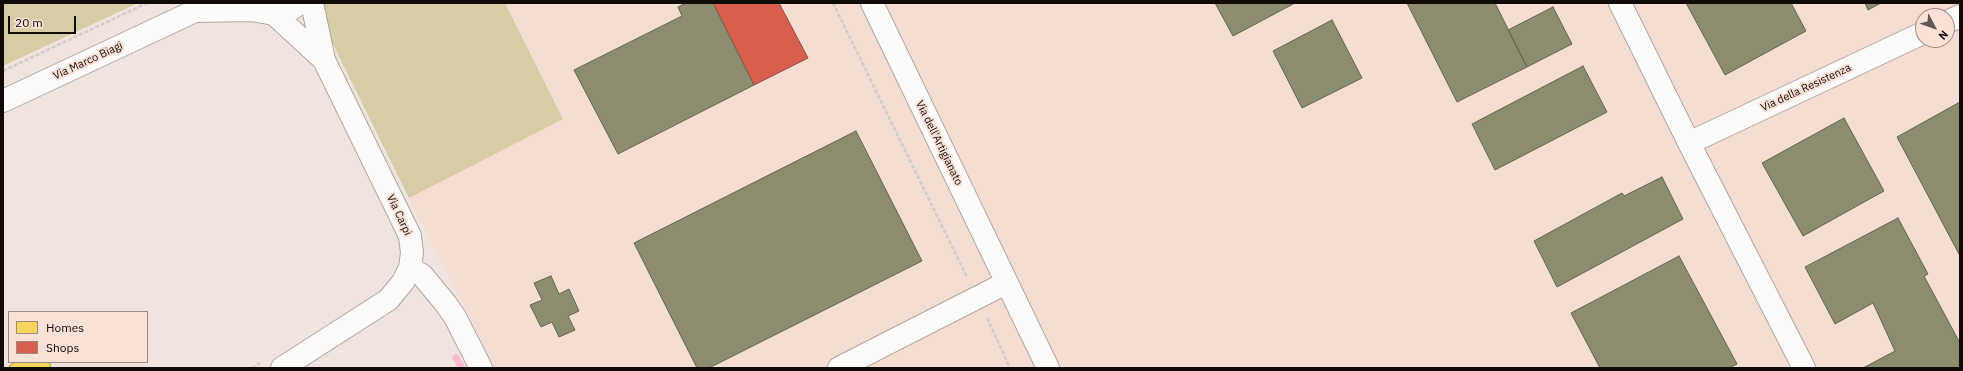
<!DOCTYPE html>
<style>
body{margin:0}
#map{position:relative;width:1963px;height:371px;overflow:hidden;background:#f1e4de;font-family:"IBM Plex Sans",sans-serif}
canvas{display:block}
.frame{position:absolute;inset:0;border:4px solid #120a07;pointer-events:none}
.legend{position:absolute;left:8px;top:311px;width:140px;height:52px;box-sizing:border-box;background:#f9e1d6;border:1px solid #9d8b83;margin:0;padding:5px 7px;list-style:none;font-size:12px;color:#120a07}
.legend li{display:flex;align-items:center;gap:8px;height:20px}
.legend b{width:20px;border:1px solid #9d8b83}
.north{position:absolute;left:1915px;top:8px;width:40px;height:40px;box-sizing:border-box;background:#f9e1d6;border:1px solid #9d8b83;border-radius:50%;rotate:131deg;font-size:11px;font-weight:700;line-height:16px;text-align:center;color:#120a07}
.north::after{content:'';display:block;margin:auto;width:14px;height:18px;background:#605652;clip-path:polygon(50% 0,100% 100%,50% 72%,0 100%)}
.scale{position:absolute;left:8px;top:16px;width:68px;height:18px;box-sizing:border-box;border:2px solid #120a07;border-top:0;padding-left:5px;font-size:12px;line-height:14px;white-space:nowrap;color:#120a07;-webkit-text-stroke:3px #f9e1d6;paint-order:stroke}
</style>
<div id="map">
<canvas width="1963" height="371"></canvas>
<div class="frame"></div>
<ul class="legend">
<li><b style="height:11px;background:#f6d55c"></b>Homes</li>
<li><b style="height:11px;background:#d6604d"></b>Shops</li>
</ul>
<div class="north">N</div>
<div class="scale">20 m</div>
</div>
<script>
const c = document.querySelector('canvas').getContext('2d');
c.lineJoin = 'round';
function paint(path, color) { c.fillStyle = color; c.fill(path, 'evenodd'); }
const poly = rows => new Path2D(rows.map(r => 'M' + r).join(''));
function strokePath(path, color, width, dash) { c.strokeStyle = color; c.lineWidth = width; c.lineCap = dash ? 'butt' : 'round'; c.setLineDash(dash || []); c.stroke(path); }
function label(font, color, halo, rows, align = 'center') {
  c.font = font + ' "IBM Plex Sans",sans-serif'; c.lineWidth = 4; c.setLineDash([]); c.textBaseline = 'middle'; c.strokeStyle = halo; c.fillStyle = color; for (const [text, x, y, turn = 0] of rows) {
    c.save(); c.translate(x, y); c.rotate((+turn || 0) * Math.PI / 180); c.textAlign = isNaN(turn) ? turn : align; if (halo) c.strokeText(text, 0, 0); c.fillText(text, 0, 0); c.restore();
  }
}
const built = poly([
 [320,3,1960,3,1960,368,496,368,434,248,324,26],
 [1923,16,1947,16,1947,40,1923,40]
]);
const green = poly([
 [3,3,138,3,3,66],
 [320,3,505,3,563,119,409,198,324,26]
]);
const homes = poly([
 [16,362,49,362,51,366,48,368,10,368,9,366,16,362]
]);
const shops = poly([
 [713,3,779,3,808,58,754,85,713,3]
]);
const industry = poly([
 [686,3,713,3,754,85,618,154,574,70,682,16,678,7,686,3],
 [1215,3,1295,3,1233,36,1215,3],
 [1407,3,1495,3,1527,67,1457,102,1407,3],
 [1686,3,1791,3,1806,31,1725,75,1686,3],
 [1865,3,1881,3,1868,10,1865,3],
 [1553,7,1572,44,1527,67,1508,30,1553,7],
 [1332,20,1362,78,1302,108,1273,51,1332,20],
 [1583,66,1607,112,1495,170,1472,124,1583,66],
 [1960,102,1960,256,1897,137,1960,102],
 [1844,118,1884,191,1803,236,1762,163,1844,118],
 [856,131,922,261,709,368,697,368,634,243,856,131],
 [1662,177,1683,219,1557,287,1534,241,1622,193,1624,196,1662,177],
 [1898,218,1928,274,1924,276,1960,343,1960,368,1863,368,1895,351,1873,303,1835,324,1805,267,1898,218],
 [1679,256,1737,364,1729,368,1600,368,1571,313,1679,256],
 [551,276,559,294,569,289,579,311,568,316,575,330,559,337,552,322,541,327,530,305,542,300,534,283,551,276]
]);
const stream = poly([
 [456,358,462,368]
]);
const path = poly([
 [833,3,967,277],
 [3,71,147,3],
 [987,318,1010,368],
 [252,368,260,363]
]);
const street = poly([
 [872,3,1048,368],
 [1620,3,1689,143,1804,368],
 [274,14,324,60],
 [1947,22,1960,16],
 [1689,143,1923,33],
 [410,268,422,275,446,304,455,317,481,368],
 [282,368,388,300,403,282,410,268,412,253,410,236,324,60,312,3],
 [839,368,1006,283]
]);
const secondary = poly([
 [241,3,252,10,274,14,290,10,300,3],
 [3,101,195,11,252,10]
]);
const streetNames = [
 ["Via Marco Biagi",88,61,-25],
 ["Via della Resistenza",1806,88,-25],
 ["Via dell'Artigianato",939,143,64],
 ["Via Carpi",399,215,65]
];
paint(built, '#f4ddd1');
paint(green, '#d6cca5');
paint(homes, '#f6d55c');
strokePath(homes, '#b29842', 1);
paint(shops, '#d6604d');
strokePath(shops, '#9b4638', 1);
paint(industry, '#8c8c6e');
strokePath(industry, '#67654f', 1);
strokePath(stream, '#f9bad1', 7);
strokePath(street, '#b0a6a2', 24);
strokePath(secondary, '#b0a6a2', 24);
strokePath(path, '#d0ccca', 2.5, [4, 2]);
strokePath(street, '#fdfbfa', 22);
strokePath(secondary, '#fdfbfa', 22);
label('11px', '#120a07', '#f9e1d6', streetNames);
</script>
